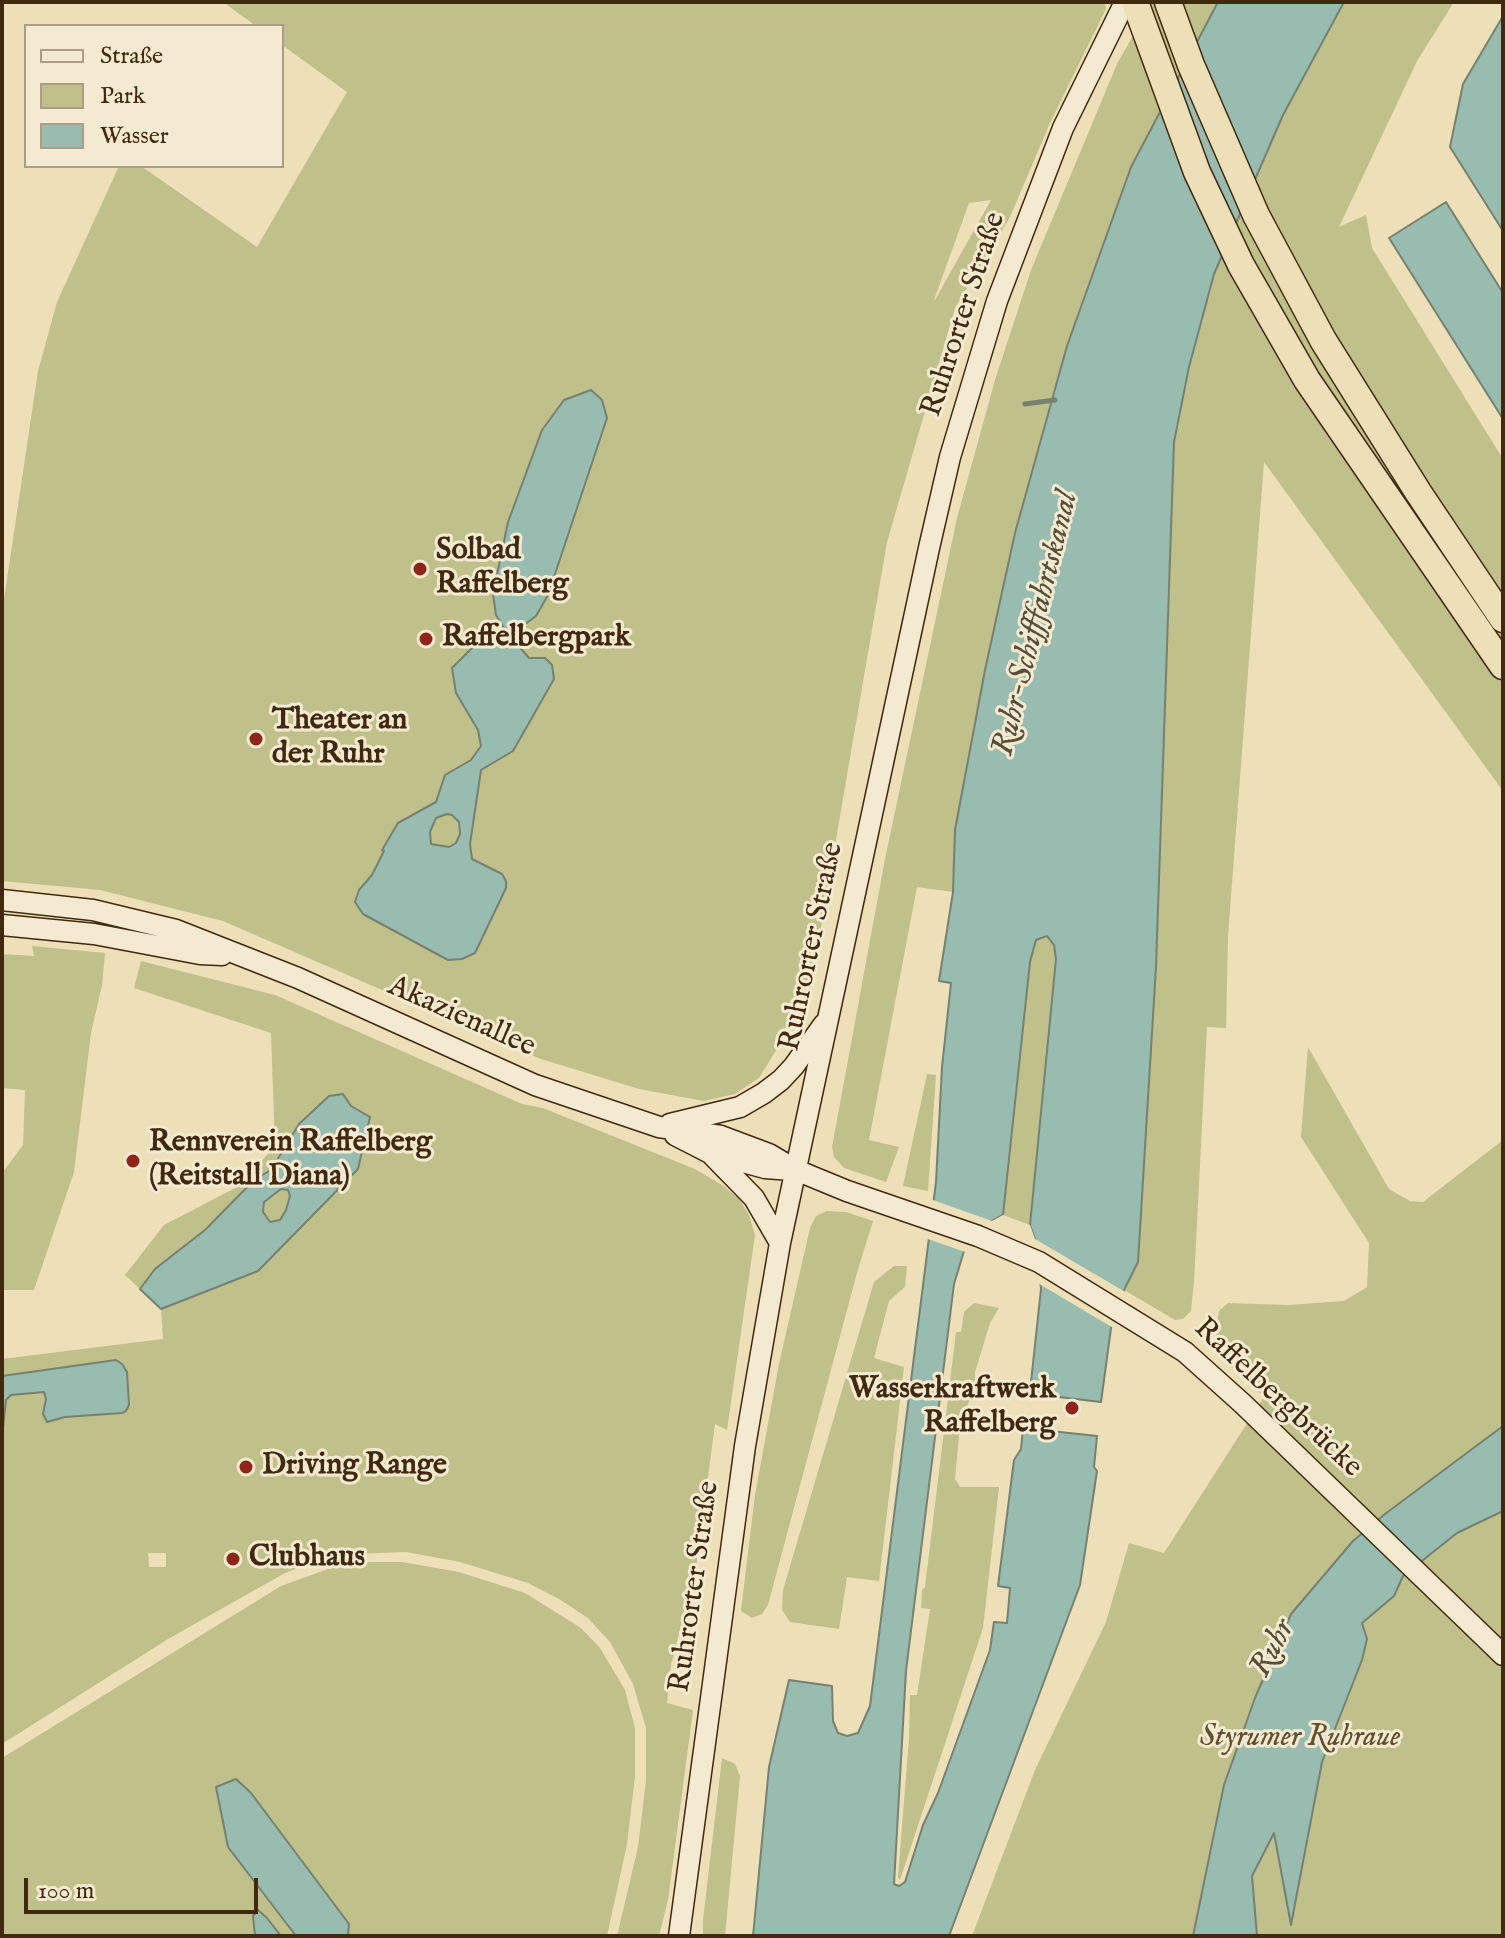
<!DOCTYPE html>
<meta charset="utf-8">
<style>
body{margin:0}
#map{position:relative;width:1505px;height:1938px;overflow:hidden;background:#eddfb8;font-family:"IM FELL English",serif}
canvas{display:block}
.frame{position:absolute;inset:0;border:4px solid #412910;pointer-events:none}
.legend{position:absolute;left:24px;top:24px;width:260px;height:144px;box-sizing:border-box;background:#f3ead1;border:2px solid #ac9d84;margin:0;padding:10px 14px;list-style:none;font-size:24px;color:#412910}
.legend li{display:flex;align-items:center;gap:16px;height:40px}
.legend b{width:40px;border:2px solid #ac9d84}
.scale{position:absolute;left:24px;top:1878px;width:234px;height:36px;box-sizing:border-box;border:4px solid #412910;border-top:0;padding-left:10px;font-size:24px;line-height:28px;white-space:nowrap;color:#412910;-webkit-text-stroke:6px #f3ead1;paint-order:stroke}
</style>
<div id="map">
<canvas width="1505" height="1938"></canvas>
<div class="frame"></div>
<ul class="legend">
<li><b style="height:10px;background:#f3ead1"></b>Straße</li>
<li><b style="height:22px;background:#c0c08a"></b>Park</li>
<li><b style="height:22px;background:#99bcb1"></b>Wasser</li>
</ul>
<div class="scale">100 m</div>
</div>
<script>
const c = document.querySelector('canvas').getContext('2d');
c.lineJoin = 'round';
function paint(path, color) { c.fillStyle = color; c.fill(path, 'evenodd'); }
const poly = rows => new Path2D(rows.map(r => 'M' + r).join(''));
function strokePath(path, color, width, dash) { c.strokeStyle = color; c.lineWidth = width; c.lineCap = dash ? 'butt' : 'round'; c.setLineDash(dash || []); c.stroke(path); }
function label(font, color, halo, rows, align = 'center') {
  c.font = font + ' "IM FELL English",serif'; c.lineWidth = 6; c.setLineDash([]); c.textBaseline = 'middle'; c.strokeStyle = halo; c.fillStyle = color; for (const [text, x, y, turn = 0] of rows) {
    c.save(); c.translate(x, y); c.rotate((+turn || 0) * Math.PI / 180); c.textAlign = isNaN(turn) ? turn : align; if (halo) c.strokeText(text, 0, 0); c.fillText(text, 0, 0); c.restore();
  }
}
const green = poly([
 [223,2,1104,2,1106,9,1050,123,1010,217,955,308,887,542,809,997,759,1078,735,1094,704,1101,639,1089,541,1059,223,921,100,890,2,881,2,613,38,371,57,302,119,166,141,166,257,247,347,92,282,45,282,26,256,26],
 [991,200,935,300,934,300,969,203],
 [1152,2,1218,2,1131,167,1067,346,1015,533,985,670,955,830,953,892,917,887,869,1140,899,1147,886,1182,844,1168,834,1157,832,1147,885,859,957,518,995,380,1031,270,1117,64],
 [1344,2,1454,2,1417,61,1339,227,1366,215,1372,248,1503,459,1503,791,1264,462,1228,936,1226,1028,1207,1027,1194,1282,1191,1311,1183,1319,1175,1320,1124,1290,1138,1262,1174,442,1189,367,1214,274,1283,115],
 [1047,936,1054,945,1056,959,1030,1225,1003,1215,1030,962,1037,940],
 [32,946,105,953,102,985,91,1033,74,1172,34,1290,2,1290,2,1173,23,1145,25,1090,2,1088,2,954,34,956],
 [141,961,275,995,522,1104,543,1108,695,1169,722,1185,739,1199,749,1215,755,1235,727,1430,715,1424,696,1567,671,1665,667,1703,693,1710,668,1900,659,1936,617,1936,638,1847,646,1780,646,1728,633,1684,610,1642,588,1618,559,1599,528,1583,460,1562,406,1552,351,1554,322,1559,285,1573,168,1639,2,1744,2,1359,163,1339,161,1309,258,1271,358,1170,370,1117,329,1096,299,1124,271,1170,255,1180,205,1230,155,1269,140,1289,125,1275,164,1225,239,1186,275,1146,271,1033,134,988],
 [148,1553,166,1553,166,1567,149,1567],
 [1308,1047,1389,1189,1410,1201,1423,1202,1503,1140,1503,1936,972,1936,1035,1770,1106,1622,1129,1543,1164,1553,1264,1397,1217,1354,1216,1327,1219,1311,1228,1303,1288,1305,1344,1301,1367,1287,1369,1243,1301,1137],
 [927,1074,936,1075,928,1191,903,1186],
 [281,1189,288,1190,290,1196,286,1210,280,1220,270,1222,263,1212,264,1202],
 [827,1211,846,1212,873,1221,858,1269,768,1605,762,1614,752,1618,741,1611,755,1495,779,1364,810,1228,816,1216],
 [894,1266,907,1266,905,1287,889,1301,874,1358,904,1367,879,1581,847,1577,839,1629,790,1622,782,1610,783,1590,874,1282],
 [974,1303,999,1308,990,1323,975,1372,975,1386,960,1425,955,1479,960,1487,999,1487,983,1628,900,1880,898,1877,909,1739,910,1695,917,1695,930,1609,921,1608,922,1590,925,1587,956,1332,961,1332,964,1312],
 [369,1562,402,1562,459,1572,525,1593,581,1628,600,1648,625,1690,635,1728,635,1777,627,1844,607,1936,2,1936,2,1758,281,1586,328,1569],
 [722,1758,735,1764,740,1776,725,1936,703,1936,703,1920]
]);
const water = poly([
 [1218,2,1344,2,1283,115,1214,274,1189,367,1174,442,1156,967,1138,1262,1124,1290,1111,1328,1101,1402,1025,1393,1031,1382,1041,1289,1035,1239,1030,1225,1056,959,1054,945,1047,936,1036,940,1030,962,1003,1215,992,1221,964,1251,954,1284,906,1671,894,1884,899,1886,905,1882,923,1825,938,1793,990,1650,994,1622,1007,1623,1010,1588,998,1586,1014,1460,1021,1449,1023,1428,1097,1436,1094,1467,1097,1471,1080,1585,949,1936,753,1936,769,1767,789,1680,832,1686,833,1721,838,1733,847,1736,858,1733,870,1706,936,1182,942,1067,951,983,939,981,953,892,955,830,985,670,1015,533,1067,346,1131,167,1218,2],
 [1503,16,1503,231,1450,147,1463,84,1503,16],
 [1446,202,1503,293,1503,419,1389,238,1446,202],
 [591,390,602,400,607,418,548,595,536,616,520,628,517,644,529,658,545,658,552,665,554,679,513,751,481,770,470,844,472,859,502,874,506,881,506,888,475,953,462,959,448,960,363,914,355,902,359,890,372,875,384,851,382,850,398,823,436,802,445,775,471,760,481,746,478,730,456,693,452,668,473,647,502,644,506,631,496,615,493,594,508,522,542,430,564,400,591,390],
 [447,814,452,815,459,822,460,834,456,843,449,847,431,844,430,832,436,818,447,814],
 [343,1094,351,1106,370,1117,358,1169,258,1271,161,1309,140,1289,155,1269,205,1230,255,1179,271,1170,299,1124,329,1096,343,1094],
 [281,1189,288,1190,290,1196,286,1210,280,1220,270,1222,263,1212,264,1202,281,1189],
 [116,1360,122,1364,127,1372,129,1405,126,1411,122,1413,65,1417,47,1422,43,1414,46,1399,44,1392,11,1395,6,1400,2,1438,2,1376,116,1360],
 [1503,1426,1503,1511,1457,1533,1403,1576,1394,1596,1362,1623,1367,1639,1362,1660,1322,1762,1291,1925,1274,1833,1252,1876,1257,1936,1193,1936,1224,1785,1255,1698,1291,1614,1353,1541,1385,1514,1503,1426],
 [236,1779,251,1793,349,1924,348,1935,296,1936,228,1847,216,1787,236,1779],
 [258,1910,267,1918,281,1936,255,1936,253,1916,258,1910]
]);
const pier = poly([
 [930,1199,992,1221,1003,1215,1007,1216,995,1224,968,1253,925,1238],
 [1027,1224,1030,1225,1035,1239,1127,1293,1115,1329,1036,1282,1031,1240]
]);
const stream = poly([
 [1025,404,1055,400]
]);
const secondary = poly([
 [2,900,93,910,176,930,298,978,535,1085,659,1127,721,1136,769,1154,796,1170,847,1191,978,1236,1039,1262,1185,1352,1243,1404,1503,1655],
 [2,925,94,934,200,954,222,955],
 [670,1124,740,1107,764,1093,781,1080,794,1066,824,1024],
 [675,1135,710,1153,765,1168,792,1170],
 [713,1156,754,1198,780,1243],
 [679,1936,745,1446,780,1243,929,548,950,457,997,301,1063,128,1125,2]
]);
const highway = poly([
 [1135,2,1197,172,1241,265,1307,380,1503,666],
 [1168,2,1191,65,1256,215,1323,340,1418,492,1503,619]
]);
const markers = [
 [420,569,8,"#8f2418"],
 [426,639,8,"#8f2418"],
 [256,739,8,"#8f2418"],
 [133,1161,8,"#8f2418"],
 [1072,1408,8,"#8f2418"],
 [246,1467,8,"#8f2418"],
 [233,1559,8,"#8f2418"]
];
const streetNames = [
 ["Ruhrorter Straße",965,315,-72],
 ["Ruhrorter Straße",813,947,-78],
 ["Akazienallee",461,1018,24],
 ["Raffelbergbrücke",1277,1399,43],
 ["Ruhrorter Straße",696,1587,-82]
];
const poiNames = [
 ["Solbad",436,552],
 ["Raffelberg",436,586],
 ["Raffelbergpark",442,639],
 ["Theater an",272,722],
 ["der Ruhr",272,756],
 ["Rennverein Raffelberg",149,1144],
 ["(Reitstall Diana)",149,1178],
 ["Wasserkraftwerk",1056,1391,"right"],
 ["Raffelberg",1056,1425,"right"],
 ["Driving Range",262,1467],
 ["Clubhaus",249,1559]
];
const parkNames = [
 ["Styrumer Ruhraue",1300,1739]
];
const waterNames = [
 ["Ruhr-Schifffahrtskanal",1037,624,-76],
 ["Ruhr",1274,1649,-62]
];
paint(green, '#c0c08a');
paint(water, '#99bcb1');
strokePath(water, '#768171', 2);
paint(pier, '#eddfb8');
strokePath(stream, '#768171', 5);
strokePath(secondary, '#412910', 23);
strokePath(highway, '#412910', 29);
strokePath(secondary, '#f3ead1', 20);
strokePath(highway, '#eddfb8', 26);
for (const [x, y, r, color] of markers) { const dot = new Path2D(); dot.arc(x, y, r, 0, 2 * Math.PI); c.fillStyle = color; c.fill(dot); strokePath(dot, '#f3ead1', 3); }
label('30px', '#412910', '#f3ead1', streetNames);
label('bold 30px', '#412910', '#f3ead1', poiNames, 'left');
label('italic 30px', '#614f2e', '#f3ead1', parkNames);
label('italic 32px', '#574e38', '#f3ead1', waterNames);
</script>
